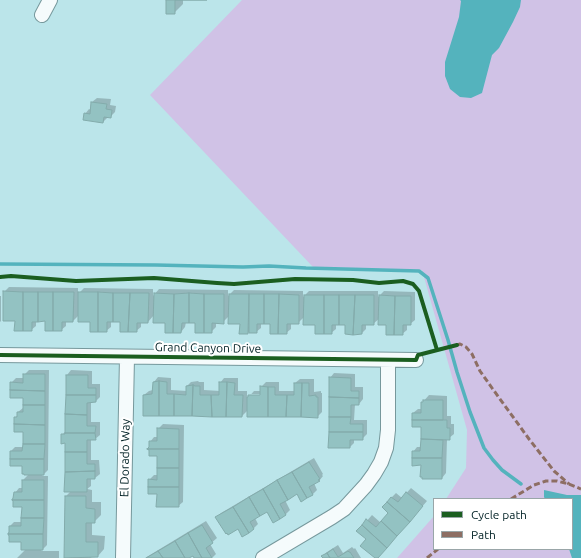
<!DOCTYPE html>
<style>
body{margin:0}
#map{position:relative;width:581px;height:558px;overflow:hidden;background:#bbe5ea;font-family:Ubuntu,sans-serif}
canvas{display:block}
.legend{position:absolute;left:433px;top:498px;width:140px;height:52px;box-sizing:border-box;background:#fff;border:1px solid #99a6a8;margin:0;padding:5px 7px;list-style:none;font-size:12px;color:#012125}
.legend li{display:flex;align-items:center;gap:8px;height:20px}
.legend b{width:20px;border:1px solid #99a6a8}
</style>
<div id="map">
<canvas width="581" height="558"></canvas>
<ul class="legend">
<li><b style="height:5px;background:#1b5e20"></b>Cycle path</li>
<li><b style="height:5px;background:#8d6e63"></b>Path</li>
</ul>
</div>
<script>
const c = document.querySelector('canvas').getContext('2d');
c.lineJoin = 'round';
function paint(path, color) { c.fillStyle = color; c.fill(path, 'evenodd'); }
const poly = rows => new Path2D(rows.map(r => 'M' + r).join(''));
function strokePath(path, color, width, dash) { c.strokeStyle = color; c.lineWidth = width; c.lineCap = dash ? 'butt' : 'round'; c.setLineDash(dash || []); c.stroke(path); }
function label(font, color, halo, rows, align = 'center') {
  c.font = font + ' Ubuntu,sans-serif'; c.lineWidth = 4; c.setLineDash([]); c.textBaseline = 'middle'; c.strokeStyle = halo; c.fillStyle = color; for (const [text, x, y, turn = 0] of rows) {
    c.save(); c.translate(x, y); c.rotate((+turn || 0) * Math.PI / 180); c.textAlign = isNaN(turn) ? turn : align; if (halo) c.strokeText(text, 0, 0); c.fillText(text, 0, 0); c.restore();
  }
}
const green = poly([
 [242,0,581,0,581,558,397,558,434,516,434,549,572,549,572,499,446,499,466,468,467,430,422,270,313,267,150,95]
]);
const water = poly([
 [460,0,521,0,520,7,513,22,499,48,492,55,482,93,471,98,460,97,450,89,445,76,445,62,459,17,461,1],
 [544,490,567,495,581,495,581,558,572,558,569,549,572,549,572,499,545,499,544,497]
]);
const shadow = poly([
 [167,0,183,0,183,4,174,13],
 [97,98,111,99,110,105,116,106,115,112,110,117,108,117,103,122,85,114,89,109,91,110,92,102],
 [9,287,78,288,78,294,84,288,153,289,153,296,159,289,228,290,228,296,234,290,303,291,303,297,309,291,378,291,378,297,384,291,415,292,415,320,410,324,407,324,407,330,402,334,387,324,380,318,373,324,366,324,366,329,362,333,346,324,336,324,336,329,331,333,304,317,298,323,291,323,291,329,286,333,271,323,261,323,261,328,256,332,241,333,241,323,229,316,223,322,216,322,216,327,211,332,196,322,186,322,185,327,181,332,154,315,148,322,141,322,141,327,136,331,121,321,111,321,111,327,106,331,79,315,73,321,66,321,66,326,61,330,46,320,36,321,36,326,31,330,16,320,4,292],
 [0,296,1,296,1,321,0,322],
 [29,370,49,370,48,470,42,476,48,476,47,545,41,551,59,551,59,558,17,558,26,549,22,541,10,526,14,522,22,522,23,506,15,493,19,488,23,488,23,480,29,474,23,465,11,451,15,447,23,447,24,431,15,418,18,415,18,412,23,408,24,408,24,397,11,383,16,378,24,378,24,375],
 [71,370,92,371,92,384,100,384,100,397,96,401,91,402,91,422,100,422,100,435,95,439,91,439,91,460,99,460,100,474,95,478,91,478,91,486,87,489,92,490,92,502,101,502,101,515,94,522,92,522,92,535,105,536,104,549,98,556,92,556,91,558,65,558,66,496,71,491,66,442,62,435,66,431,67,375],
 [334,373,355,374,355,387,363,387,363,399,359,404,355,404,354,420,367,420,367,434,362,439,354,439,354,443,350,447,330,378],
 [158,377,171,378,171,390,187,391,187,386,191,382,198,381,199,382,204,382,204,390,220,391,220,383,224,378,238,378,238,391,247,391,247,399,254,391,261,391,261,387,266,382,279,382,279,391,295,391,295,383,300,379,314,379,314,392,321,391,321,393,322,393,322,412,317,417,248,410,242,416,144,395,149,391,153,390,154,382],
 [251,394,265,394,265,396,251,396],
 [429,395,447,396,447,416,451,416,451,424,454,424,454,434,449,438,447,439,446,473,442,478,422,464,413,452,417,447,422,447,422,426,413,413,418,409,422,409,422,403],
 [163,424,184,425,183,502,178,506,149,480,154,475,158,475,158,455,150,442,154,437,158,437,158,429],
 [314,458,323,474,322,475,323,476,319,481,314,483,317,490,313,494,301,501,297,493,285,500,290,510,286,514,274,522,267,510,255,518,258,524,254,528,238,528,217,517,221,513],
 [411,488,427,501,381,554,377,558,367,539,358,531,372,515,381,523,390,513,387,502,396,493,402,498],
 [206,521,217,538,210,544,216,554,212,558,195,558,193,554,187,558,145,558],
 [338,545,343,553,352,547,354,549,355,548,361,558,324,558,323,556,327,552]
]);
const stream = poly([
 [0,264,156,265,243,267,269,266,306,268,419,271,428,278,448,340,457,372,470,412,484,448,493,460,502,470,521,484]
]);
const building = poly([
 [166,0,207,0,175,0,175,14,166,14,166,0],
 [91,102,107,104,106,109,112,110,111,118,104,117,103,123,83,120,84,113,90,114,91,102],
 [3,291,23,292,23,331,14,331,15,321,3,321,3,291],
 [23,292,38,292,38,322,32,322,32,331,23,331,23,292],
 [38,292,53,292,53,331,45,331,45,321,38,322,38,292],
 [53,292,74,292,73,322,62,322,62,331,53,331,53,292],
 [78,292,98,292,98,332,90,332,90,322,78,322,78,292],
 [98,292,113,293,113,322,107,322,107,332,98,332,98,292],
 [113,293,130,293,128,332,120,332,120,322,113,322,113,293],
 [130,293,149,293,148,323,137,323,137,332,128,332,130,293],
 [154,293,174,294,173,333,165,333,165,323,153,323,154,293],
 [189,293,189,323,182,323,181,333,173,333,174,294,189,293],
 [189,293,204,294,204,333,195,333,195,323,189,323,189,293],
 [204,294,224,294,224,324,212,323,212,333,204,333,204,294],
 [229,294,249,294,248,334,239,334,240,324,228,324,229,294],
 [249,294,264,294,264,324,257,324,257,333,249,333,249,294],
 [264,294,279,294,278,334,270,334,270,324,264,324,264,294],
 [279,294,299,295,299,324,287,324,287,334,278,334,279,294],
 [304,295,324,295,324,334,315,334,315,325,303,325,304,295],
 [324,295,339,295,339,325,332,325,332,334,324,334,324,295],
 [339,295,355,295,353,335,345,334,345,325,339,325,339,295],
 [355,295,374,295,374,325,362,325,362,334,353,335,355,295],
 [379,295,395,296,394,335,386,335,386,325,378,325,379,295],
 [395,296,411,296,411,325,403,325,403,335,394,335,395,296],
 [23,374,45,374,45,391,10,390,10,382,23,383,23,374],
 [66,375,88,375,88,388,96,388,96,395,66,395,66,375],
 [329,377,351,378,351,391,359,391,359,398,329,397,329,377],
 [159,381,167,382,167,394,174,394,174,416,159,416,159,381],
 [159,381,159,416,143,416,143,395,152,394,153,382,159,381],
 [219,382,227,382,226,417,212,417,211,395,219,395,219,382],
 [227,382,235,383,234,395,243,395,242,417,226,417,227,382],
 [294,383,302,383,301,417,286,417,287,395,294,395,294,383],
 [302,383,309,383,309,396,316,395,316,397,318,397,318,418,301,417,302,383],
 [193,385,195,386,200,386,200,395,211,395,212,417,192,416,193,385],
 [193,385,192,416,174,416,174,394,186,395,186,386,193,385],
 [260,386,268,387,268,417,247,417,247,397,248,397,248,395,260,395,260,386],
 [268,387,275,387,275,395,287,395,286,417,268,417,268,387],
 [10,390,45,391,45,405,23,405,23,398,10,398,10,390],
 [66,395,96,395,96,402,87,403,87,415,65,414,66,395],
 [329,397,359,398,359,405,351,405,351,417,329,417,329,397],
 [423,400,443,400,443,420,412,420,412,413,421,413,421,402,423,402,423,400],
 [23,405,45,405,45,425,14,424,14,417,17,417,17,412,23,412,23,405],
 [65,414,87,415,87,426,96,426,95,433,65,433,65,414],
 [329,417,351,417,350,424,363,424,363,432,329,432,329,417],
 [412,420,447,420,447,428,450,428,450,440,421,439,421,427,412,427,412,420],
 [14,424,45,425,45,444,23,444,23,432,14,432,14,424],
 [157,428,179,429,179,449,147,449,149,447,149,441,157,441,157,428],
 [329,432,363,432,363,440,350,440,350,448,328,448,329,432],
 [65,433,95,433,96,440,87,440,87,452,65,452,65,443,61,444,61,434,65,434,65,433],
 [421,439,443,440,442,458,412,458,412,451,420,451,421,439],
 [23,444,45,444,44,459,10,459,10,451,22,451,23,444],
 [147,449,179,449,179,468,157,468,157,456,149,456,149,450,147,449],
 [65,452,87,452,87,464,95,464,95,471,65,472,65,452],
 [412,458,442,458,442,479,422,479,422,477,420,477,421,465,412,466,412,458],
 [10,459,44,459,44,475,24,475,24,474,22,474,22,466,10,466,10,459],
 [309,462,320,479,318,480,320,481,309,487,313,495,307,498,292,472,309,462],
 [157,468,179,468,179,487,148,487,148,479,157,480,157,468],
 [95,471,95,479,87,479,87,492,64,492,65,472,95,471],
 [292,472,307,498,301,502,297,494,288,500,277,480,292,472],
 [22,480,44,480,44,500,12,500,13,498,14,492,22,492,22,480],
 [277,480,288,500,280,504,286,515,280,519,263,489,277,480],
 [148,487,179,487,179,507,156,507,157,494,148,494,148,487],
 [263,489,280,519,273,523,267,512,260,516,249,497,263,489],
 [406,492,423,506,410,522,387,502,391,497,398,502,406,492],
 [65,496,86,496,86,508,95,509,95,523,86,523,86,542,98,542,98,557,64,558,65,496],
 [249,497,260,516,250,522,254,529,249,533,233,507,249,497],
 [12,500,44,500,44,518,21,518,22,507,13,507,13,501,12,500],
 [387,502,410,522,397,536,381,521,388,513,382,507,387,502],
 [233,507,249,533,242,537,238,529,228,535,227,533,226,534,215,517,233,507],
 [21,518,44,518,43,534,8,534,9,532,9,526,21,526,21,518],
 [366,519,376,527,381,521,397,536,387,548,362,525,366,519],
 [202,525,213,543,206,548,212,558,202,558,188,533,202,525],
 [362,525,387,548,378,558,375,558,360,546,366,539,356,531,362,525],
 [188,533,202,558,194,558,193,556,189,558,185,558,175,541,188,533],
 [8,534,43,534,43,550,21,550,21,542,9,542,9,536,8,534],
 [175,541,185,558,163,558,158,551,175,541],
 [333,549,338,557,348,551,349,552,350,552,354,558,330,558,327,553,333,549],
 [158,551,163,558,146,558,158,551],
 [327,553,330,558,323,558,321,556,327,553]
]);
const street = poly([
 [42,15,50,0],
 [0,355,416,360],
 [123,558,127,357],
 [263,558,332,517,344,509,366,485,374,474,381,462,386,448,388,430,388,360]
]);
const quiet = poly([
 [457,345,460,344,466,347,472,354,480,371,492,388,529,439,554,471,569,484],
 [511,499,534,485,546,481,557,481,569,484,581,489],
 [427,558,438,549]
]);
const cycleway = poly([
 [0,277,11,276,76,281,154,278,217,283,234,284,295,279,353,280,379,283,403,281,413,284,419,291,437,350],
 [0,355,416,360,418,355,457,345]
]);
const streetNames = [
 ["Grand Canyon Drive",208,348,1],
 ["El Dorado Way",125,458,-89]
];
paint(green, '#d0c2e6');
paint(water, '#54b3bd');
paint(shadow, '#0003');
strokePath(stream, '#54b3bd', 3.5);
paint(building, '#93c2c2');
strokePath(building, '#83abab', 1);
strokePath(street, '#76989c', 16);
strokePath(street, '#f5fbfc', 14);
strokePath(quiet, '#8d6e63', 3, [6, 3]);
strokePath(cycleway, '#1b5e20', 4);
label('12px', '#012125', '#fff', streetNames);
</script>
